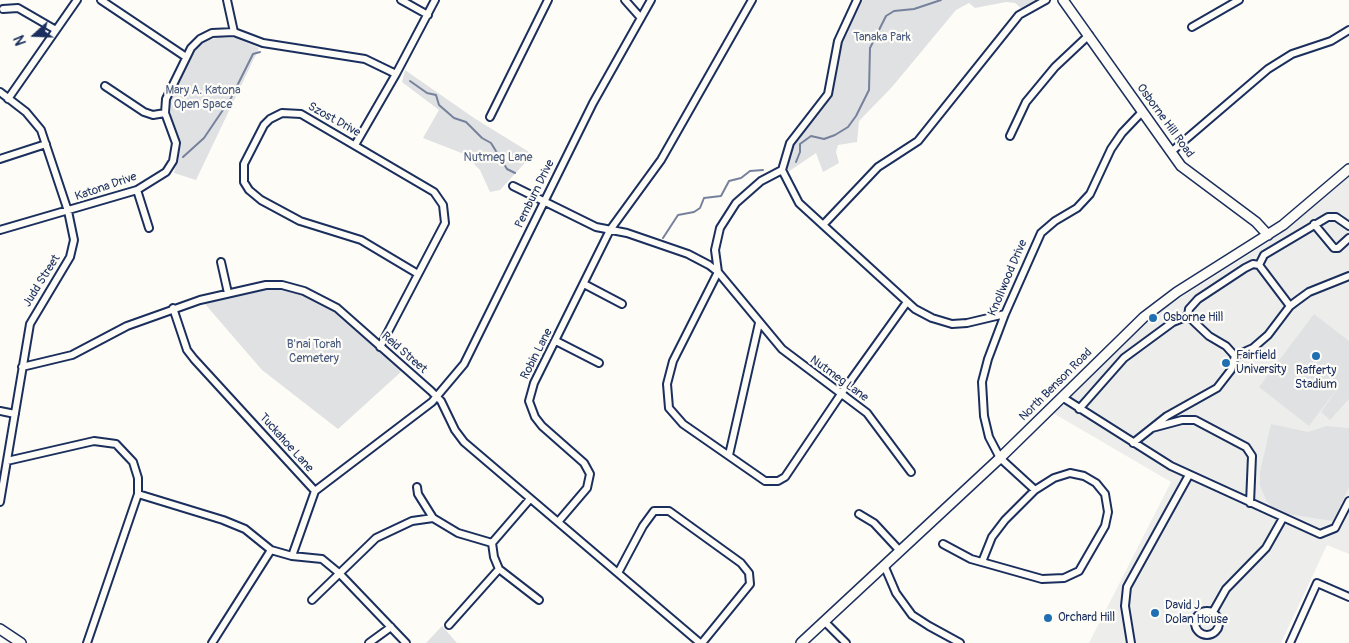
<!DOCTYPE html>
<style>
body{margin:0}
#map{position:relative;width:1349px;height:643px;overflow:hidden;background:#fdfcf7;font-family:Pangolin,sans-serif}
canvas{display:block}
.north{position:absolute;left:10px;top:10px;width:50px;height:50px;-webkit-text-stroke:4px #fdfcf7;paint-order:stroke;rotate:250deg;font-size:14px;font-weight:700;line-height:20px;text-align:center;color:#1b2f5e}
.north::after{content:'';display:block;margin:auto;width:18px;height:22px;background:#1b2f5e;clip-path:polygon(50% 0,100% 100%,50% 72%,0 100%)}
</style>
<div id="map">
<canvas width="1349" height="643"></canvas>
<div class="north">N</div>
</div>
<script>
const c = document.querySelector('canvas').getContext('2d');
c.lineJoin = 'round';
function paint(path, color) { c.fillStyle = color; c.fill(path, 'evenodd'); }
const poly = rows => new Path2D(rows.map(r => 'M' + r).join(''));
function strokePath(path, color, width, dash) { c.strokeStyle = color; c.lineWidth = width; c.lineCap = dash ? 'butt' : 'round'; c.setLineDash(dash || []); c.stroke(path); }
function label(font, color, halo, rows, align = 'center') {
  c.font = font + ' Pangolin,sans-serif'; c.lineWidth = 4.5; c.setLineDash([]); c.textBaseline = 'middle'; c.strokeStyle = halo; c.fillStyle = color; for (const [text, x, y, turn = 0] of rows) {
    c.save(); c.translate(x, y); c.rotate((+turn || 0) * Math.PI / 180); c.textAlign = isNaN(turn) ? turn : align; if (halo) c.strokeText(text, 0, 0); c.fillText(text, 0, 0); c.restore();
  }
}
const built = poly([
 [1349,177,1349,554,1327,545,1281,643,1089,643,1171,482,1053,413,1155,314,1270,241]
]);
const green = poly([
 [860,0,1038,0,1022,9,1015,3,1006,2,975,8,969,3,956,10,892,87,859,121,857,142,838,145,836,152,839,163,823,172,816,153,785,174,783,168,791,145,832,93,840,40],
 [219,37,236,38,259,48,196,180,174,173,181,143,171,119,170,103,181,75,197,48,203,42],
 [405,70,474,118,529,152,524,164,500,190,490,192,480,170,464,154,423,138,439,110,402,82],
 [269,287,288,288,335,310,402,371,338,429,262,370,205,304],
 [1314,314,1349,341,1349,399,1330,420,1321,412,1342,382,1309,426,1259,387],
 [1271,424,1308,432,1326,426,1349,428,1349,487,1333,521,1287,514,1273,508,1266,500,1260,485,1260,472],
 [442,626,457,643,426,643]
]);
const stream = poly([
 [410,81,427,93,436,95,439,105,454,118,466,122,482,138,491,143,507,169,515,173],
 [183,157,204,138,231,98,253,54,260,52],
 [796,162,800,152,800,144,811,136,824,139,835,135,848,127,856,116,869,90,870,48,886,16,894,11,914,9,941,0],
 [663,238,678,215,694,212,700,208,704,198,721,196,729,181,741,178,750,171,763,170]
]);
const street = poly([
 [101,0,186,57],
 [227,0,234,32],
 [401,0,428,15],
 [625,0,641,18],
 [857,0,838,41,828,94,790,143,782,170,761,181,736,203,720,228,715,250,718,272,673,361,667,384,669,408,683,424,765,481,778,481,785,477,841,394,907,302],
 [3,9,18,8,56,30],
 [1192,27,1239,0],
 [105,86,144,112,153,115,165,113],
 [0,92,26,112,41,130,68,211,74,240,70,257,30,324,0,502],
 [8,99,77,0],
 [490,117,548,0],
 [1010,136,1026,102,1055,67,1089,35],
 [355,145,396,74,435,0],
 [1171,152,1268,69,1292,54,1331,41,1349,30],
 [0,159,46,144],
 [782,170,799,203,915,309,932,318,952,324,967,323,1005,314],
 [513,186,596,227,627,233,688,254,709,265,718,272,782,349,867,413,911,472],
 [137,190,149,228],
 [1314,224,1334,248,1338,248,1349,238],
 [823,225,878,167,918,141,1019,15,1046,0],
 [0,230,137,190,166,172,173,161,176,143,165,113,166,99,191,48,200,39,212,33,234,32,263,43,365,59,396,74],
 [221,262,228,293],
 [1259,265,1264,255,1328,217,1336,217,1349,226],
 [1259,265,1290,306],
 [584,284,622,304],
 [173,308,187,350,194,359,315,491],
 [1188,316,1189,309,1198,299,1245,268,1253,264,1259,265],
 [1188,316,1209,336,1226,346,1235,356],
 [556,341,599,363],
 [380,347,445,223,443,205,434,192,301,114,282,113,270,119,264,125,244,164,244,182,249,190,261,200,300,221,361,240,418,274],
 [1235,356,1253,348,1268,335,1290,306,1298,300,1309,292,1349,276],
 [22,367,72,355,127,326,200,300,266,285,282,285,304,291,337,308,431,391,441,401,455,430,464,442,700,643],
 [1062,397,1171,466,1320,534,1335,528,1349,501],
 [1079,409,1124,358,1173,322,1188,316],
 [0,411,15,414],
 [1152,428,1182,420,1195,420,1246,447,1252,456,1250,503],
 [1133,443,1167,416,1217,388,1231,370,1235,356],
 [729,455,759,323],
 [7,461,94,441,116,444,133,462,138,478,138,494,87,643],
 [417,487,418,494,433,518],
 [1035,490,1000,458,989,437,984,416,982,382,988,359,1005,314,1041,233,1055,221,1077,208,1090,194,1111,149,1122,133,1142,112],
 [138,494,223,520,245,529,271,550,292,556,322,559,339,573,406,643],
 [859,514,874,523,900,551],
 [558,522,587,488,590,474,584,463,542,426,535,417,529,401,534,383,610,230,661,160,752,0],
 [492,543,530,499],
 [943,544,971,559,1042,579,1064,578,1079,571,1105,526,1108,512,1105,494,1096,483,1084,476,1070,473,1054,478,1035,490,1005,520,992,537,982,562],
 [292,556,315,491,432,402,464,364,593,103,651,0],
 [884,565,896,593,912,615,929,626,960,643],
 [499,569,539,600],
 [618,573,643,526,654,511,669,511,741,563,749,573,750,584,702,643],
 [312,600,376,538,412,521,433,518,458,533,492,543],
 '1195 623a12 12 0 1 1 24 0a12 12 0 1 1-24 0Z',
 [1213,612,1226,589,1266,548,1283,518],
 [824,621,846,643],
 [449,625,499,569,494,557,492,543],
 [212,643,271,550],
 [369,643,391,627],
 [1131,643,1125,606,1127,587,1189,475],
 [1290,643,1317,583,1349,597]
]);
const secondary = poly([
 [1063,0,1181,166,1256,222,1268,235],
 [0,629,21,643],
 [801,643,1000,458,1144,317,1177,292,1283,225,1349,169]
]);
const markers = [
 [1153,318,5,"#1f6fb2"],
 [1316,356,5,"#1f6fb2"],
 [1226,363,5,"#1f6fb2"],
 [1155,613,5,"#1f6fb2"],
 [1048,618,5,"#1f6fb2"]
];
const parkNames = [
 ["Tanaka Park",882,38],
 ["Mary A. Katona",203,91],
 ["Open Space",203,105],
 ["Nutmeg Lane",498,158],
 ["B'nai Torah",314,345],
 ["Cemetery",314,359]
];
const streetNames = [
 ["Szost Drive",334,120,29],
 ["Osborne Hill Road",1165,121,54],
 ["Katona Drive",106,187,-19],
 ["Pemburn Drive",535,194,-64],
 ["Knollwood Drive",1008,278,-67],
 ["Judd Street",42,281,-58],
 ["Reid Street",404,353,41],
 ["Robin Lane",537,354,-63],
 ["Nutmeg Lane",839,379,36],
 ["North Benson Road",1056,385,-45],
 ["Tuckahoe Lane",286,443,48]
];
const poiNames = [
 ["Osborne Hill",1163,318],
 ["Fairfield",1236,356],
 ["University",1236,370],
 ["Rafferty",1316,371,"center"],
 ["Stadium",1316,385,"center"],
 ["David J",1165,606],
 ["Dolan House",1165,620],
 ["Orchard Hill",1058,618]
];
paint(built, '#edeeec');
paint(green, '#e0e1e3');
strokePath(stream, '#76819c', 2);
strokePath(street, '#1b2f5e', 10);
strokePath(secondary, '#1b2f5e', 12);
strokePath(street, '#fdfcf7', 6);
strokePath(secondary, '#fdfcf7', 9);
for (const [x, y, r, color] of markers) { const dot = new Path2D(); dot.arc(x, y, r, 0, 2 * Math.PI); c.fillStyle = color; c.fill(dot); strokePath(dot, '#fdfcf7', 2); }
label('12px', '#4c5c7f', '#fdfcf7', parkNames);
label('12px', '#1b2f5e', '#fdfcf7', streetNames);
label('12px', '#1b2f5e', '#fdfcf7', poiNames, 'left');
</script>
